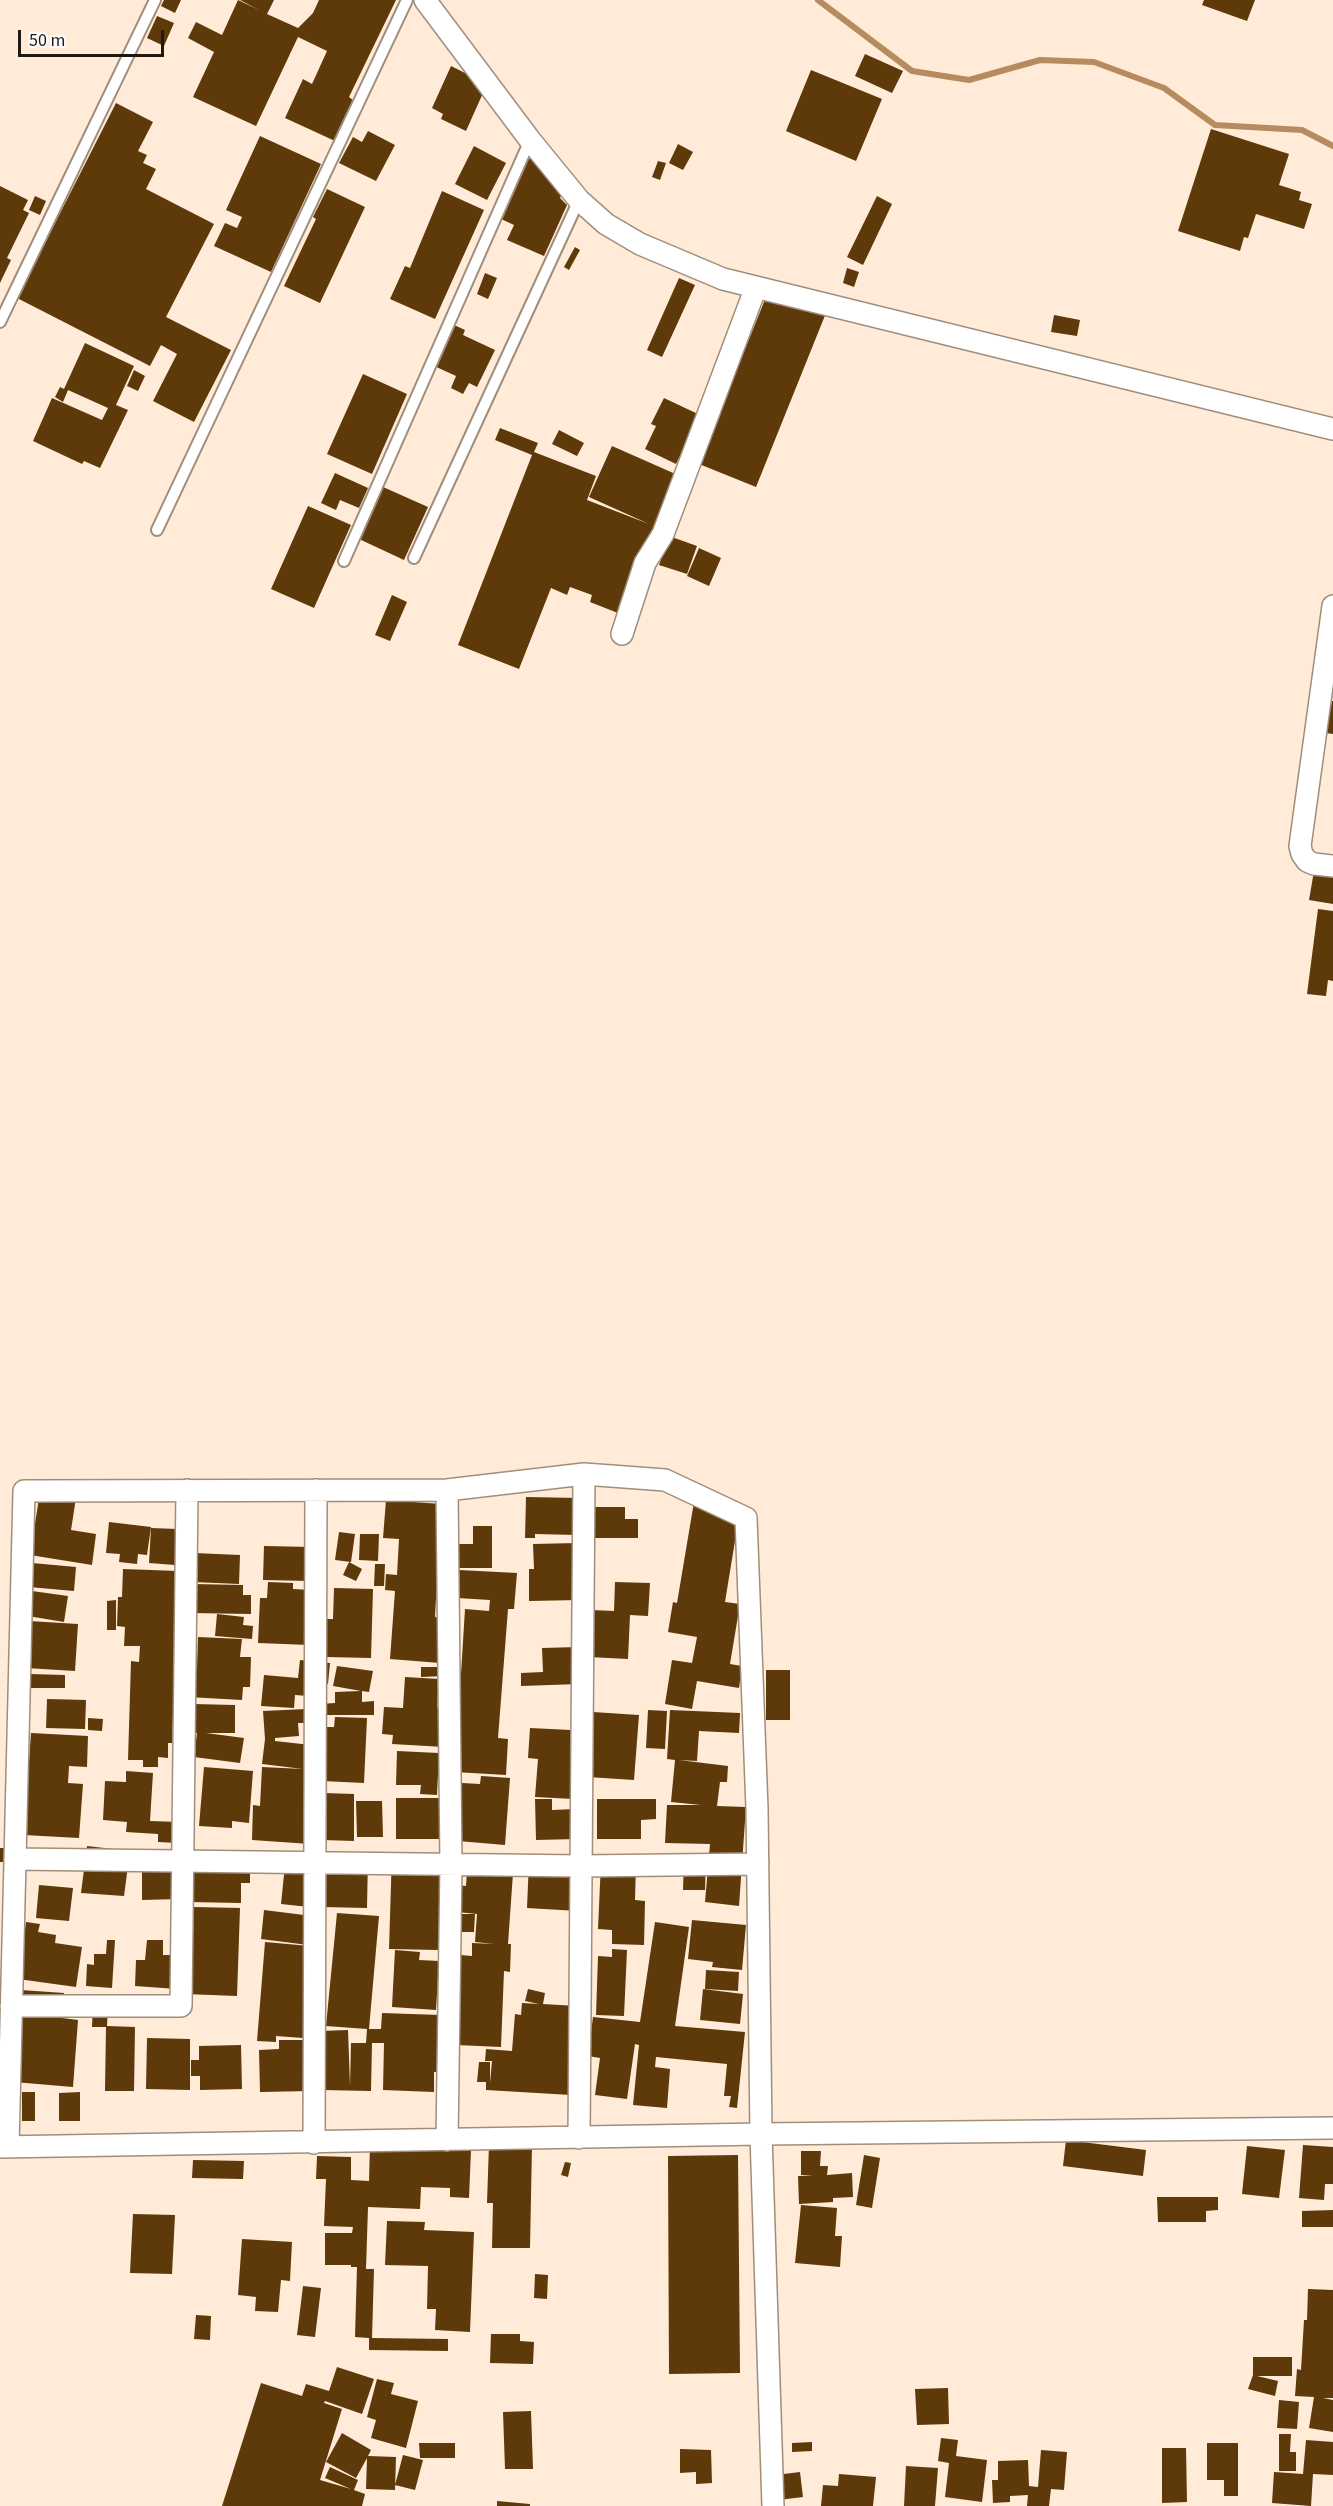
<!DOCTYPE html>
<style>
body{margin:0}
#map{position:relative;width:1333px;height:2506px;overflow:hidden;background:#ffebd8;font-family:"Source Sans 3",sans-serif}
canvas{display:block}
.scale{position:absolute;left:18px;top:30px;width:146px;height:27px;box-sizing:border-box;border:3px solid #1f1912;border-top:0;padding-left:8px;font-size:18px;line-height:21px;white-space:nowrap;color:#1f1912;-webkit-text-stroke:4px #fcfcfc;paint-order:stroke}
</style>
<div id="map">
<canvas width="1333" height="2506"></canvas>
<div class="scale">50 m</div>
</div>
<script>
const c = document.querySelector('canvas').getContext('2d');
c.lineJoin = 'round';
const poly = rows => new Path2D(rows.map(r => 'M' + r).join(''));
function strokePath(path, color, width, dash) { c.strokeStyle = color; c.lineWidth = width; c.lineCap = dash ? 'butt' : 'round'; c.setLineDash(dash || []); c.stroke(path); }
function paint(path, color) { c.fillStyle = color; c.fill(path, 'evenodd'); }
const stream = poly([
 [818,0,912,71,969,80,1040,60,1094,62,1164,88,1215,125,1302,130,1333,146]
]);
const building = poly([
 [164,0,181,0,175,13,161,6],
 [238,0,259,10,240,0,274,0,267,14,298,28,313,13,319,0,396,0,349,97,354,101,335,141,285,118,303,79,312,84,327,51,298,37,256,126,193,97,214,52,188,38,196,22,222,35],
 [1204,0,1255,0,1247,21,1202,5],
 [157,16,174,23,164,46,147,38],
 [865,54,903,71,892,93,855,76],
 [451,66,487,84,466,131,441,119,443,114,432,108],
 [811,70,882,99,856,161,786,131],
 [116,103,153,122,138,151,147,155,143,163,156,169,146,189,214,224,166,317,231,350,194,422,153,401,177,354,161,345,150,366,17,298],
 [1211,129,1289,154,1279,185,1301,192,1299,200,1312,204,1304,229,1256,214,1248,238,1244,237,1240,251,1178,231],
 [368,131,395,145,376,181,339,163,353,137,362,142],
 [260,136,321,164,271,272,214,246,225,223,237,228,242,217,226,210],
 [678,144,693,152,683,170,669,163],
 [474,146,506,163,487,200,455,184],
 [532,156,564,189,560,198,567,205,544,256,507,240,514,225,499,218,503,214,526,162],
 [658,161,666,163,660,180,652,177],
 [0,186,28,200,23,210,29,213,7,258,11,260,0,283],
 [327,189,365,207,320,303,284,286,316,219,313,217],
 [442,191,484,210,435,319,390,299,405,266,410,268],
 [35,196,46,201,40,215,29,210],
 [877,196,892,204,863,265,847,257],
 [575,247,580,250,569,270,564,267],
 [847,268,859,272,854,287,843,283],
 [485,273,497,278,488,299,477,294],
 [679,278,695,285,662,357,647,350],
 [768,292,826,313,756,487,699,464],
 [1054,315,1080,320,1077,336,1051,332],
 [452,324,465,330,463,335,495,350,477,387,469,383,463,394,451,388,456,376,432,365],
 [85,343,134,366,116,405,128,410,100,468,84,461,82,464,33,441,52,398,102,420,108,408,68,390,63,402,55,397,60,387,64,389],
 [134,370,145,376,138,391,127,386],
 [363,374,407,394,372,474,327,454],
 [664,398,700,415,676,464,645,449,656,426,651,424],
 [500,428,538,443,534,452,596,476,587,500,649,524,589,497,612,446,680,476,623,615,590,602,592,595,570,587,567,595,551,588,519,669,458,645,532,455,495,440],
 [559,430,584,443,577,456,552,444],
 [335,473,368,488,359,508,340,500,336,510,321,503],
 [383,487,428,507,404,560,359,539],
 [308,506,351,525,314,608,271,589],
 [669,536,697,546,687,574,659,565],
 [699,548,721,558,709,586,687,576],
 [392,595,407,602,390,641,375,635],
 [1332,701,1333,701,1333,734,1326,733],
 [1314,871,1333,874,1333,904,1309,900],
 [1318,909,1333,911,1333,981,1328,980,1326,996,1307,994],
 [40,1492,76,1498,71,1530,96,1534,92,1565,30,1555],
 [695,1496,741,1504,725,1602,740,1604,730,1664,742,1666,739,1688,697,1681,692,1709,665,1704,672,1660,692,1663,697,1637,668,1632,673,1602,677,1603],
 [526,1497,579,1498,578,1535,535,1534,535,1538,525,1538],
 [386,1500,441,1504,435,1617,444,1618,440,1663,390,1659,395,1591,385,1590,386,1574,397,1575,399,1539,383,1538],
 [595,1507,625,1507,625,1519,638,1519,638,1538,594,1538],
 [109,1522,151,1527,147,1555,138,1554,137,1564,119,1562,120,1554,106,1553],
 [473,1526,492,1526,492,1568,458,1568,458,1544,473,1544],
 [151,1528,177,1529,175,1565,149,1563],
 [339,1532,355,1534,351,1562,335,1560],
 [360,1534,379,1534,378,1561,359,1560],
 [577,1543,579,1600,529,1601,529,1569,534,1569,533,1544],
 [264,1546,311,1547,310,1581,263,1580],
 [194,1553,240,1555,239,1584,193,1582],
 [349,1562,362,1569,356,1581,343,1575],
 [32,1563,76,1567,74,1591,29,1587],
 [375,1564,385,1564,384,1586,374,1586],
 [123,1569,178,1571,172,1743,168,1743,168,1758,158,1757,158,1767,143,1767,143,1760,128,1760,131,1661,139,1662,140,1646,124,1646,125,1627,117,1626,118,1597,122,1597],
 [459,1570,517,1573,514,1609,508,1609,498,1738,508,1739,506,1775,455,1772,465,1609,489,1611,490,1600,457,1598],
 [268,1582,293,1583,293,1589,312,1590,309,1645,258,1643,260,1598,267,1598],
 [615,1582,650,1583,648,1616,630,1615,628,1659,589,1657,591,1610,614,1611],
 [192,1584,243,1585,243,1595,251,1595,251,1614,191,1613],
 [334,1588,373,1589,371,1658,326,1657,327,1619,333,1619],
 [32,1591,68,1596,64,1622,28,1616],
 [116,1600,116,1630,107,1630,107,1601],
 [217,1614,244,1617,243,1625,253,1626,252,1639,215,1636],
 [29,1621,78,1624,75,1671,26,1668],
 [198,1637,242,1639,240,1657,251,1657,250,1687,243,1687,242,1700,188,1697,189,1668,197,1668],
 [578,1647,579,1684,521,1686,521,1673,543,1672,542,1648],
 [300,1660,310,1661,308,1696,295,1695,294,1708,261,1706,264,1675,298,1678],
 [321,1662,330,1663,328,1684,318,1683],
 [337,1666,373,1671,369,1692,362,1691,362,1702,374,1701,374,1715,320,1715,319,1704,335,1703,335,1692,361,1691,333,1686],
 [421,1667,443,1667,444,1676,421,1677],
 [766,1670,790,1670,790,1720,766,1720],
 [30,1674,65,1675,65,1688,30,1688],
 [405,1677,439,1679,437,1707,447,1708,444,1747,392,1744,393,1735,382,1734,384,1707,403,1708],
 [47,1699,86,1700,85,1729,46,1728],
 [193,1704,235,1705,235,1733,206,1733,244,1738,240,1763,194,1757,197,1733,193,1733],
 [306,1709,307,1723,298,1723,299,1736,275,1738,275,1741,311,1745,310,1844,252,1840,253,1805,260,1806,262,1767,303,1769,262,1764,265,1739,263,1711],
 [648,1710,667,1711,665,1749,646,1748],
 [670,1710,740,1713,739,1733,699,1731,697,1761,679,1760,728,1766,727,1782,720,1782,717,1806,746,1807,739,1906,705,1902,710,1844,665,1843,667,1805,701,1805,671,1802,675,1760,667,1759],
 [593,1712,639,1715,634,1780,588,1777],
 [335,1717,367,1718,364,1783,322,1781,325,1727,334,1727],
 [88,1718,103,1719,102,1731,88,1730],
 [530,1728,571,1730,570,1742,578,1743,574,1799,535,1797,538,1759,528,1758],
 [31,1733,88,1736,87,1767,69,1766,68,1783,83,1784,79,1838,24,1835],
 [397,1751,439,1753,437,1795,420,1794,421,1785,396,1785],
 [204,1767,253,1771,249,1823,232,1821,232,1828,199,1826],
 [126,1771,153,1773,150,1821,180,1822,178,1843,158,1842,158,1834,126,1832,127,1822,103,1820,105,1781,126,1782],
 [481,1776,510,1778,505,1845,458,1841,462,1783,480,1784],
 [323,1793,354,1794,354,1841,322,1840],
 [396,1798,444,1798,444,1839,396,1839],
 [535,1799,552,1799,552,1810,576,1809,577,1839,536,1840],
 [597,1799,656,1799,656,1819,641,1820,641,1839,597,1839],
 [356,1801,382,1801,383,1837,357,1837],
 [87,1846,130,1851,124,1896,81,1893],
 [0,1848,5,1848,6,1862,0,1862],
 [392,1852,442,1854,438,1950,389,1949],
 [190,1855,250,1866,250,1883,241,1883,241,1903,189,1902],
 [468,1856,514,1859,508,1944,511,1944,510,1972,504,1971,501,2047,456,2045,460,1955,472,1956,472,1943,494,1944,475,1942,477,1914,457,1912,458,1885,466,1886],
 [323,1857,368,1857,367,1908,322,1907],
 [179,1859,180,1899,142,1900,142,1860],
 [684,1859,706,1860,705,1890,683,1890],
 [529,1860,581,1865,578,1911,527,1908],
 [601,1862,636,1864,635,1900,645,1901,644,1945,612,1944,612,1930,598,1929],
 [285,1865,313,1868,309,1907,281,1904],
 [39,1885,73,1888,69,1921,36,1918],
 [194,1907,240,1908,237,1996,185,1994,186,1967,192,1967],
 [264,1910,312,1916,308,1945,261,1939],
 [337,1913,379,1916,369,2029,381,2029,382,2013,441,2015,439,2072,434,2072,434,2092,383,2090,384,2043,372,2043,371,2091,322,2090,321,2031,348,2030,350,2086,351,2043,366,2043,367,2029,326,2026],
 [461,1914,475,1914,474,1932,461,1932],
 [692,1920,746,1925,742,1970,712,1967,713,1962,688,1959],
 [26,1922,40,1924,38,1932,56,1935,55,1943,82,1947,76,1987,18,1979],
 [655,1922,689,1927,675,2026,745,2032,737,2108,729,2107,731,2096,724,2096,727,2064,656,2057,655,2067,670,2069,667,2108,633,2105,639,2045,635,2044,627,2099,595,2095,600,2058,588,2056,593,2017,640,2022],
 [107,1940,115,1940,112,1988,86,1986,87,1964,94,1965,94,1954,106,1954],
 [147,1940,163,1940,163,1955,170,1955,171,1943,179,1944,177,1989,135,1986,136,1960,145,1960],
 [265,1942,310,1946,303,2038,276,2036,276,2042,257,2041],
 [612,1949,627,1950,624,2016,596,2015,598,1956,612,1957],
 [395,1950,420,1952,419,1960,439,1961,436,2010,392,2007],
 [706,1970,739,1972,738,1991,705,1989],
 [528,1989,545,1993,543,2004,577,2006,571,2095,486,2090,486,2082,477,2082,479,2062,490,2062,490,2083,492,2061,485,2061,486,2049,512,2051,515,2014,521,2015,522,2003,539,2004,525,2001],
 [703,1989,743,1994,740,2024,700,2020],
 [21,1990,64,1993,62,2018,78,2020,73,2087,14,2082],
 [93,2005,108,2006,107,2026,135,2027,134,2091,105,2091,106,2027,92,2027],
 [147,2038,190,2039,190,2090,146,2089],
 [279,2040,310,2040,311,2091,260,2092,259,2050,279,2049],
 [241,2045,242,2089,200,2090,200,2076,191,2076,191,2060,199,2060,199,2046],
 [22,2092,35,2092,35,2121,22,2121],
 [80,2092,80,2121,59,2121,59,2093],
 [1066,2140,1146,2150,1143,2176,1063,2166],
 [489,2144,532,2145,530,2248,492,2248,493,2203,487,2203],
 [370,2145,471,2150,469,2198,450,2197,450,2188,421,2187,420,2209,368,2207,366,2269,374,2269,372,2338,448,2339,448,2351,369,2350,369,2338,355,2337,357,2267,351,2267,351,2265,325,2265,325,2233,352,2233,353,2227,324,2226,326,2179,316,2179,317,2156,351,2157,351,2180,369,2181],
 [1303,2145,1333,2147,1333,2184,1325,2184,1324,2200,1299,2198],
 [1247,2146,1285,2150,1279,2198,1242,2194],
 [801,2151,821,2151,820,2166,828,2166,827,2175,852,2173,853,2197,833,2198,833,2202,799,2204,798,2176,813,2176,801,2175],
 [738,2155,740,2373,669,2374,668,2156],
 [864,2155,880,2158,872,2208,856,2205],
 [193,2160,244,2161,243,2179,192,2178],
 [565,2162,571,2163,568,2177,561,2175],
 [1157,2197,1218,2197,1218,2210,1206,2211,1206,2222,1158,2222],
 [801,2205,837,2208,835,2236,842,2236,840,2267,795,2263],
 [1333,2210,1333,2227,1302,2227,1302,2211],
 [133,2214,175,2215,172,2274,130,2273],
 [387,2221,425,2222,424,2230,474,2232,470,2332,435,2330,436,2309,427,2309,428,2266,385,2265],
 [242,2239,292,2242,290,2281,281,2280,278,2312,255,2311,256,2297,238,2295],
 [535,2274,548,2275,547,2299,534,2298],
 [303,2286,321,2288,315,2337,297,2335],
 [1308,2289,1333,2290,1333,2398,1323,2398,1333,2400,1333,2432,1309,2428,1314,2397,1295,2396,1297,2369,1301,2370,1304,2320,1307,2320],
 [196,2315,211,2316,210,2340,194,2339],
 [491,2334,520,2334,520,2341,534,2342,533,2364,490,2363],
 [1253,2357,1292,2357,1292,2376,1257,2376,1278,2381,1275,2396,1248,2389,1253,2375],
 [337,2367,374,2379,362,2414,325,2401,324,2403,342,2409,320,2480,351,2489,325,2478,330,2467,358,2480,354,2490,365,2494,362,2506,222,2506,261,2383,302,2396,306,2384,329,2391],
 [377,2379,394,2383,391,2394,418,2401,406,2448,371,2438,376,2420,367,2417],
 [948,2388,949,2424,917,2425,915,2389],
 [1279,2400,1299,2402,1297,2429,1277,2428],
 [531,2411,533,2469,505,2469,503,2412],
 [342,2433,371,2450,368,2456,396,2457,395,2490,366,2489,367,2458,356,2478,326,2462],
 [1279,2434,1291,2434,1290,2452,1296,2452,1296,2471,1279,2471],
 [941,2438,958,2440,956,2456,987,2460,982,2502,945,2497,949,2463,938,2461],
 [1306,2440,1333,2442,1333,2475,1313,2474,1311,2506,1272,2503,1274,2472,1303,2474],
 [812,2442,812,2451,792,2452,792,2443],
 [419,2443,455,2443,455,2458,420,2458],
 [1207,2443,1238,2443,1238,2496,1224,2496,1224,2480,1207,2480],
 [1162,2448,1186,2448,1187,2502,1162,2503],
 [680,2449,711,2450,712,2483,696,2484,696,2472,680,2473],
 [1041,2450,1067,2452,1064,2490,1051,2489,1049,2506,1027,2506,1028,2495,1010,2496,1010,2502,993,2503,992,2480,998,2480,998,2461,1028,2460,1029,2486,1038,2487],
 [403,2455,423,2460,415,2490,395,2485],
 [906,2466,938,2468,935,2506,904,2506],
 [800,2472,803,2497,770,2501,767,2476],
 [839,2474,876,2477,873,2506,821,2506,823,2485,838,2486],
 [497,2501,530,2504,530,2506,497,2506]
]);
const service = poly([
 [0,322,155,0],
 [157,530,407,0],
 [414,558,579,200],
 [344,561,530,140]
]);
const minor = poly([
 [425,0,530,140,579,200,606,224,640,244,723,279,1333,429],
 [1333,606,1300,846,1302,854,1307,861,1314,864,1333,866],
 [622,634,645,563,663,534,756,287],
 [15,1859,581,1866,758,1864],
 [11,2006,181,2006,187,1490],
 [579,2138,584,1474],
 [447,2140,451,1864,447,1490],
 [314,2143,316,1490],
 [0,2147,761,2134,1333,2128],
 [8,2147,24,1491,447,1490,584,1474,665,1480,746,1518,757,1809,761,2134,773,2506]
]);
strokePath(stream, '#b68b5f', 6);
paint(building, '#5e3909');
strokePath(service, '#a08e7d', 14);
strokePath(minor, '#a08e7d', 24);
strokePath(service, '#fff', 10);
strokePath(minor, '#fff', 21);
</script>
